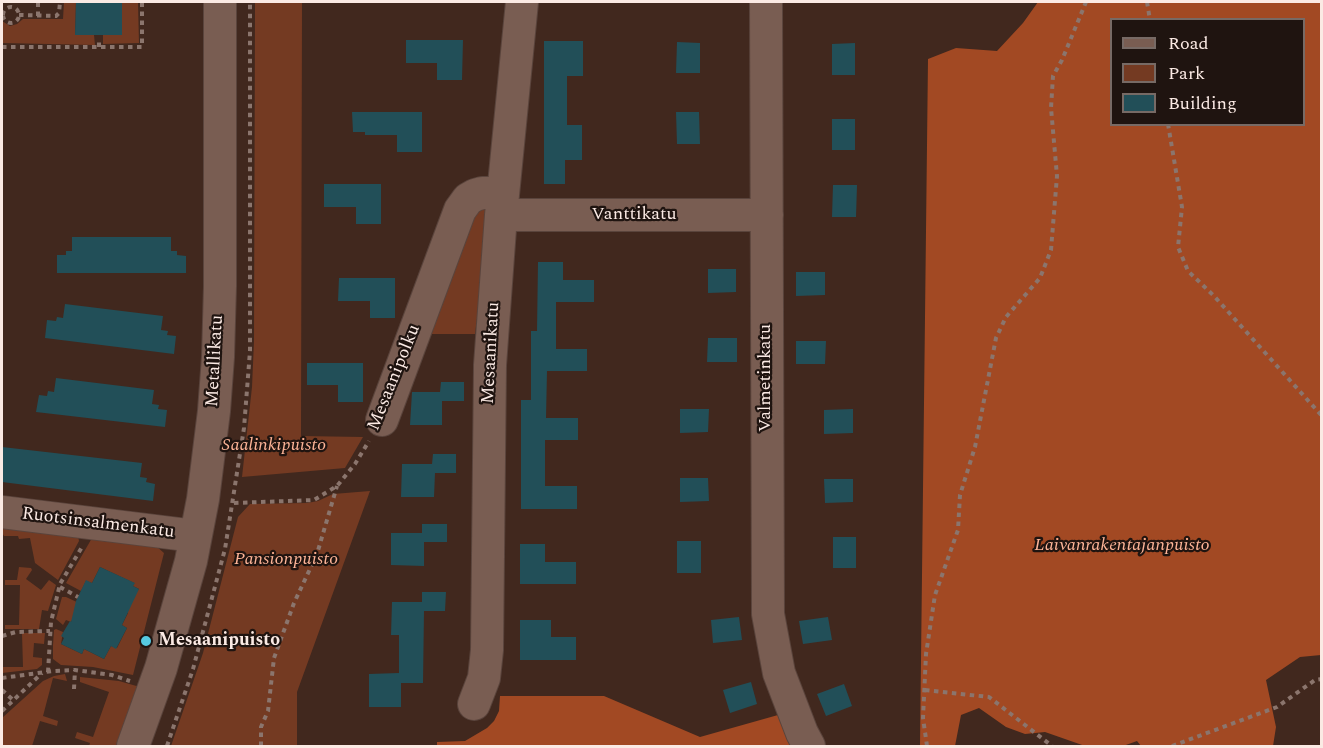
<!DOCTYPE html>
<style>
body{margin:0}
#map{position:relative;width:1323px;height:748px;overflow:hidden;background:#41281e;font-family:Spectral,serif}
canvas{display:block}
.frame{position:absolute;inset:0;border:3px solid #fbeae4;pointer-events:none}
.legend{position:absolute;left:1110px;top:18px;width:195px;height:108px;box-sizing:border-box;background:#1f1410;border:2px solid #776a65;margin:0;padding:8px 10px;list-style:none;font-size:18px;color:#fbeae4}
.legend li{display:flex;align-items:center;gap:12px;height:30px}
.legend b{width:30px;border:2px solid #776a65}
</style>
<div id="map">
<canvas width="1323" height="748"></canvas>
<div class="frame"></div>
<ul class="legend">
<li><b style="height:8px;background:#795d52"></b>Road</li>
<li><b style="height:16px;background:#743a22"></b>Park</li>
<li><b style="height:16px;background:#224f58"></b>Building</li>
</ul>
</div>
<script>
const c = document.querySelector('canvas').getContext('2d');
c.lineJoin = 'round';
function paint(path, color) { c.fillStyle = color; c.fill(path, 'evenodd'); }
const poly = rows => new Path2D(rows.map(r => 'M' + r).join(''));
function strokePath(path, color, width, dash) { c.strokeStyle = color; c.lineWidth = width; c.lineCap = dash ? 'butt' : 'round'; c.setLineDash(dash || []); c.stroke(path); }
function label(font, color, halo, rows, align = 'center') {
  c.font = font + ' Spectral,serif'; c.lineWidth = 4.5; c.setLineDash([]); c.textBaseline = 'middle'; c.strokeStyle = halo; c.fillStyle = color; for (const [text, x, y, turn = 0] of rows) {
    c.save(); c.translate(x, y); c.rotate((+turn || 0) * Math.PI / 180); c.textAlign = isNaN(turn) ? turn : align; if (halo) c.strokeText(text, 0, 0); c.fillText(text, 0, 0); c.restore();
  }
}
const green = poly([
 [64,2,76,2,75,35,94,35,95,45,2,43,2,21,10,26,17,24,23,19,63,19],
 [122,2,138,2,139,43,103,44,103,35,122,35],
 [255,2,302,2,301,436,363,437,345,468,242,477,252,387,254,341],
 [478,208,485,209,490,218,475,334,428,334,465,222],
 [370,491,297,692,297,746,171,746,203,653,238,517,250,504,307,503,318,501,333,494],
 [4,526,78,536,79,541,58,580,35,563,30,538,19,539,18,536,4,536,2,533],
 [92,538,156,546,164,553,133,675,93,667,61,665,53,659,53,645,54,630,56,629,63,632,61,644,82,654,84,649,104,659,111,646,117,648,127,628,122,625,128,613,121,609,139,589,133,586,134,583,100,567,92,583,86,581,81,591,66,583],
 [19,567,31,568,32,570,26,579,41,590,49,580,56,585,48,611,42,610,39,629,5,629,5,625,19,625,20,585,5,585,5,580,17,580],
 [62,597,66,597,81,604,71,622,66,620,63,625,56,619],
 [22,633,45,633,44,644,34,643,33,657,42,658,42,665,37,669,2,673,2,667,23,667],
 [65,674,67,681,53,678,43,716,58,721,57,726,40,721,32,746,2,746,2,718,43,681,54,676],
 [80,677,119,681,140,687,116,746,89,746,90,743,75,738,77,732,93,737,109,692,80,682]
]);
const forest = poly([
 [1038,2,1321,2,1321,655,1300,657,1266,680,1276,727,1273,746,1141,746,1137,741,1123,746,1085,746,1045,732,1025,734,1006,727,979,708,961,715,955,746,920,746,928,59,956,48,997,51,1023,23],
 [1112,20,1304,20,1304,124,1112,124],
 [500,696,604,696,700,737,778,715,793,746,437,746,437,742,465,741,487,728,494,721,499,711]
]);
const building = poly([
 [76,2,122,2,122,35,75,35],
 [406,40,463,40,462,80,437,80,437,63,406,63],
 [544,41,583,41,583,76,567,76,567,125,582,125,582,160,565,160,565,184,544,184],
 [677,42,700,43,700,73,676,73],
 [855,43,855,75,832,75,832,44],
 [352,112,422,112,422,152,397,152,397,135,365,135,365,132,353,132],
 [676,112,699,112,700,144,677,144],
 [832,119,855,119,855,150,832,150],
 [324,184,381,184,381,224,356,224,356,207,324,207],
 [833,185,857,185,856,217,832,217],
 [72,237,171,237,171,251,177,251,177,255,186,256,186,273,57,273,57,255,66,255,66,251,72,251],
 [538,262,563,262,563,280,594,280,594,302,556,302,556,349,587,349,587,371,547,371,546,418,578,418,578,440,545,440,545,486,577,486,577,509,521,509,521,400,531,400,531,331,537,331],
 [708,269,736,269,736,292,708,293],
 [796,272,825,272,825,295,796,296],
 [339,278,395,278,395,318,370,318,370,301,338,301],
 [65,304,163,316,161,330,168,331,167,335,176,336,174,354,45,338,47,320,56,321,57,317,63,318],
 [708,338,737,338,737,362,707,362],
 [796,341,826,341,825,364,796,364],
 [307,363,363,363,363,402,338,402,338,385,307,385],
 [56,378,154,390,152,404,159,405,158,409,167,410,165,427,36,412,39,395,47,396,48,391,54,392],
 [441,382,464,382,464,401,442,401,442,425,410,425,412,392,440,392],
 [680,409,709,409,708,432,680,433],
 [853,409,853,433,824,434,824,410],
 [2,447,142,463,140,477,147,478,146,482,155,484,153,501,2,482],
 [433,454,456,454,456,473,435,473,434,497,401,497,402,464,432,464],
 [680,478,708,478,709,501,680,502],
 [824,479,853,479,853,502,825,503],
 [422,524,447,524,447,542,424,542,424,566,391,565,391,533,422,533],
 [833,537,856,537,856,568,833,568],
 [677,541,701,541,701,573,677,573],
 [520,544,545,544,545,562,576,562,576,584,520,584],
 [100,567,135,583,133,586,139,589,122,625,127,628,116,649,111,646,104,659,84,649,82,654,61,644,64,638,61,636,70,621,71,622,76,601,86,580,92,583],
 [422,592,446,592,445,611,424,611,423,683,401,683,401,707,369,707,369,674,399,673,399,635,391,635,392,602,422,602],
 [739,617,742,640,713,643,711,620],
 [828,617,832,640,803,644,799,621],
 [520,620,551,620,551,637,576,637,576,660,520,660],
 [751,682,757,704,730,713,723,690],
 [844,684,852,706,826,716,817,694]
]);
const path = poly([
 [1147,2,1150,20],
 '3 15a8 8 0 1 1 16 0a8 8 0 1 1-16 0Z',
 [19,15,56,16,59,13,60,2],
 [38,16,38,2],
 [2,47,142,47,142,2],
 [99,47,99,38],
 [1168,124,1182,207,1178,247,1188,271,1214,296,1322,416],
 [234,503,314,500,337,486,355,464,369,441],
 [60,587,78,597],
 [2,636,16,632,50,631],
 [48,672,51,622,60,584,82,547],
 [2,678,53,671,75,670,112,675,130,681],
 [74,689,75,670],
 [2,690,13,700],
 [925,690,989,697,1052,746],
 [2,711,42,673],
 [167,746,193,669,225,549,244,428,250,351,250,2],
 [261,746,261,727,268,711,274,658,294,603,317,554,337,486],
 [927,746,923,718,926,654,935,595,958,530,960,495,975,447,996,338,1006,317,1040,278,1051,250,1057,176,1051,108,1053,76,1062,60,1086,2],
 [1172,746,1277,707,1315,680,1322,679]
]);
const minor = poly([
 [766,2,768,614,779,673,802,733,809,746],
 [501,215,767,215],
 [382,420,460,210,468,199,475,195,482,193,503,193],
 [2,512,195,536],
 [474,704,484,678,487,650,490,365,501,215,522,2],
 [133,746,161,668,191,561,203,499,214,411,218,357,220,286,220,2]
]);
const markers = [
 [146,641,6,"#56c9e0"]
];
const streetNames = [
 ["Vanttikatu",634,215],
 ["Mesaanikatu",492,353,-87],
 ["Metallikatu",216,361,-87],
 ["Mesaanipolku",395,378,-68],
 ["Valmetinkatu",766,378,-90],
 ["Ruotsinsalmenkatu",98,524,7]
];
const parkNames = [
 ["Saalinkipuisto",274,446],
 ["Laivanrakentajanpuisto",1122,546],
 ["Pansionpuisto",286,560]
];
const poiNames = [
 ["Mesaanipuisto",158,641]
];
paint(green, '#743a22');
paint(forest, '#a24923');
paint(building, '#224f58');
strokePath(minor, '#5a443c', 34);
strokePath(path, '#8b756d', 4, [4.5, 4.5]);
strokePath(minor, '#795d52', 32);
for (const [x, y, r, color] of markers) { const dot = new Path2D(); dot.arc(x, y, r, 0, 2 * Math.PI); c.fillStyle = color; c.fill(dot); strokePath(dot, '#1f1410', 2); }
label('18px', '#fbeae4', '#1f1410', streetNames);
label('italic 18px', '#fdb497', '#1f1410', parkNames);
label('bold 18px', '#fbeae4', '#1f1410', poiNames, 'left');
</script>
